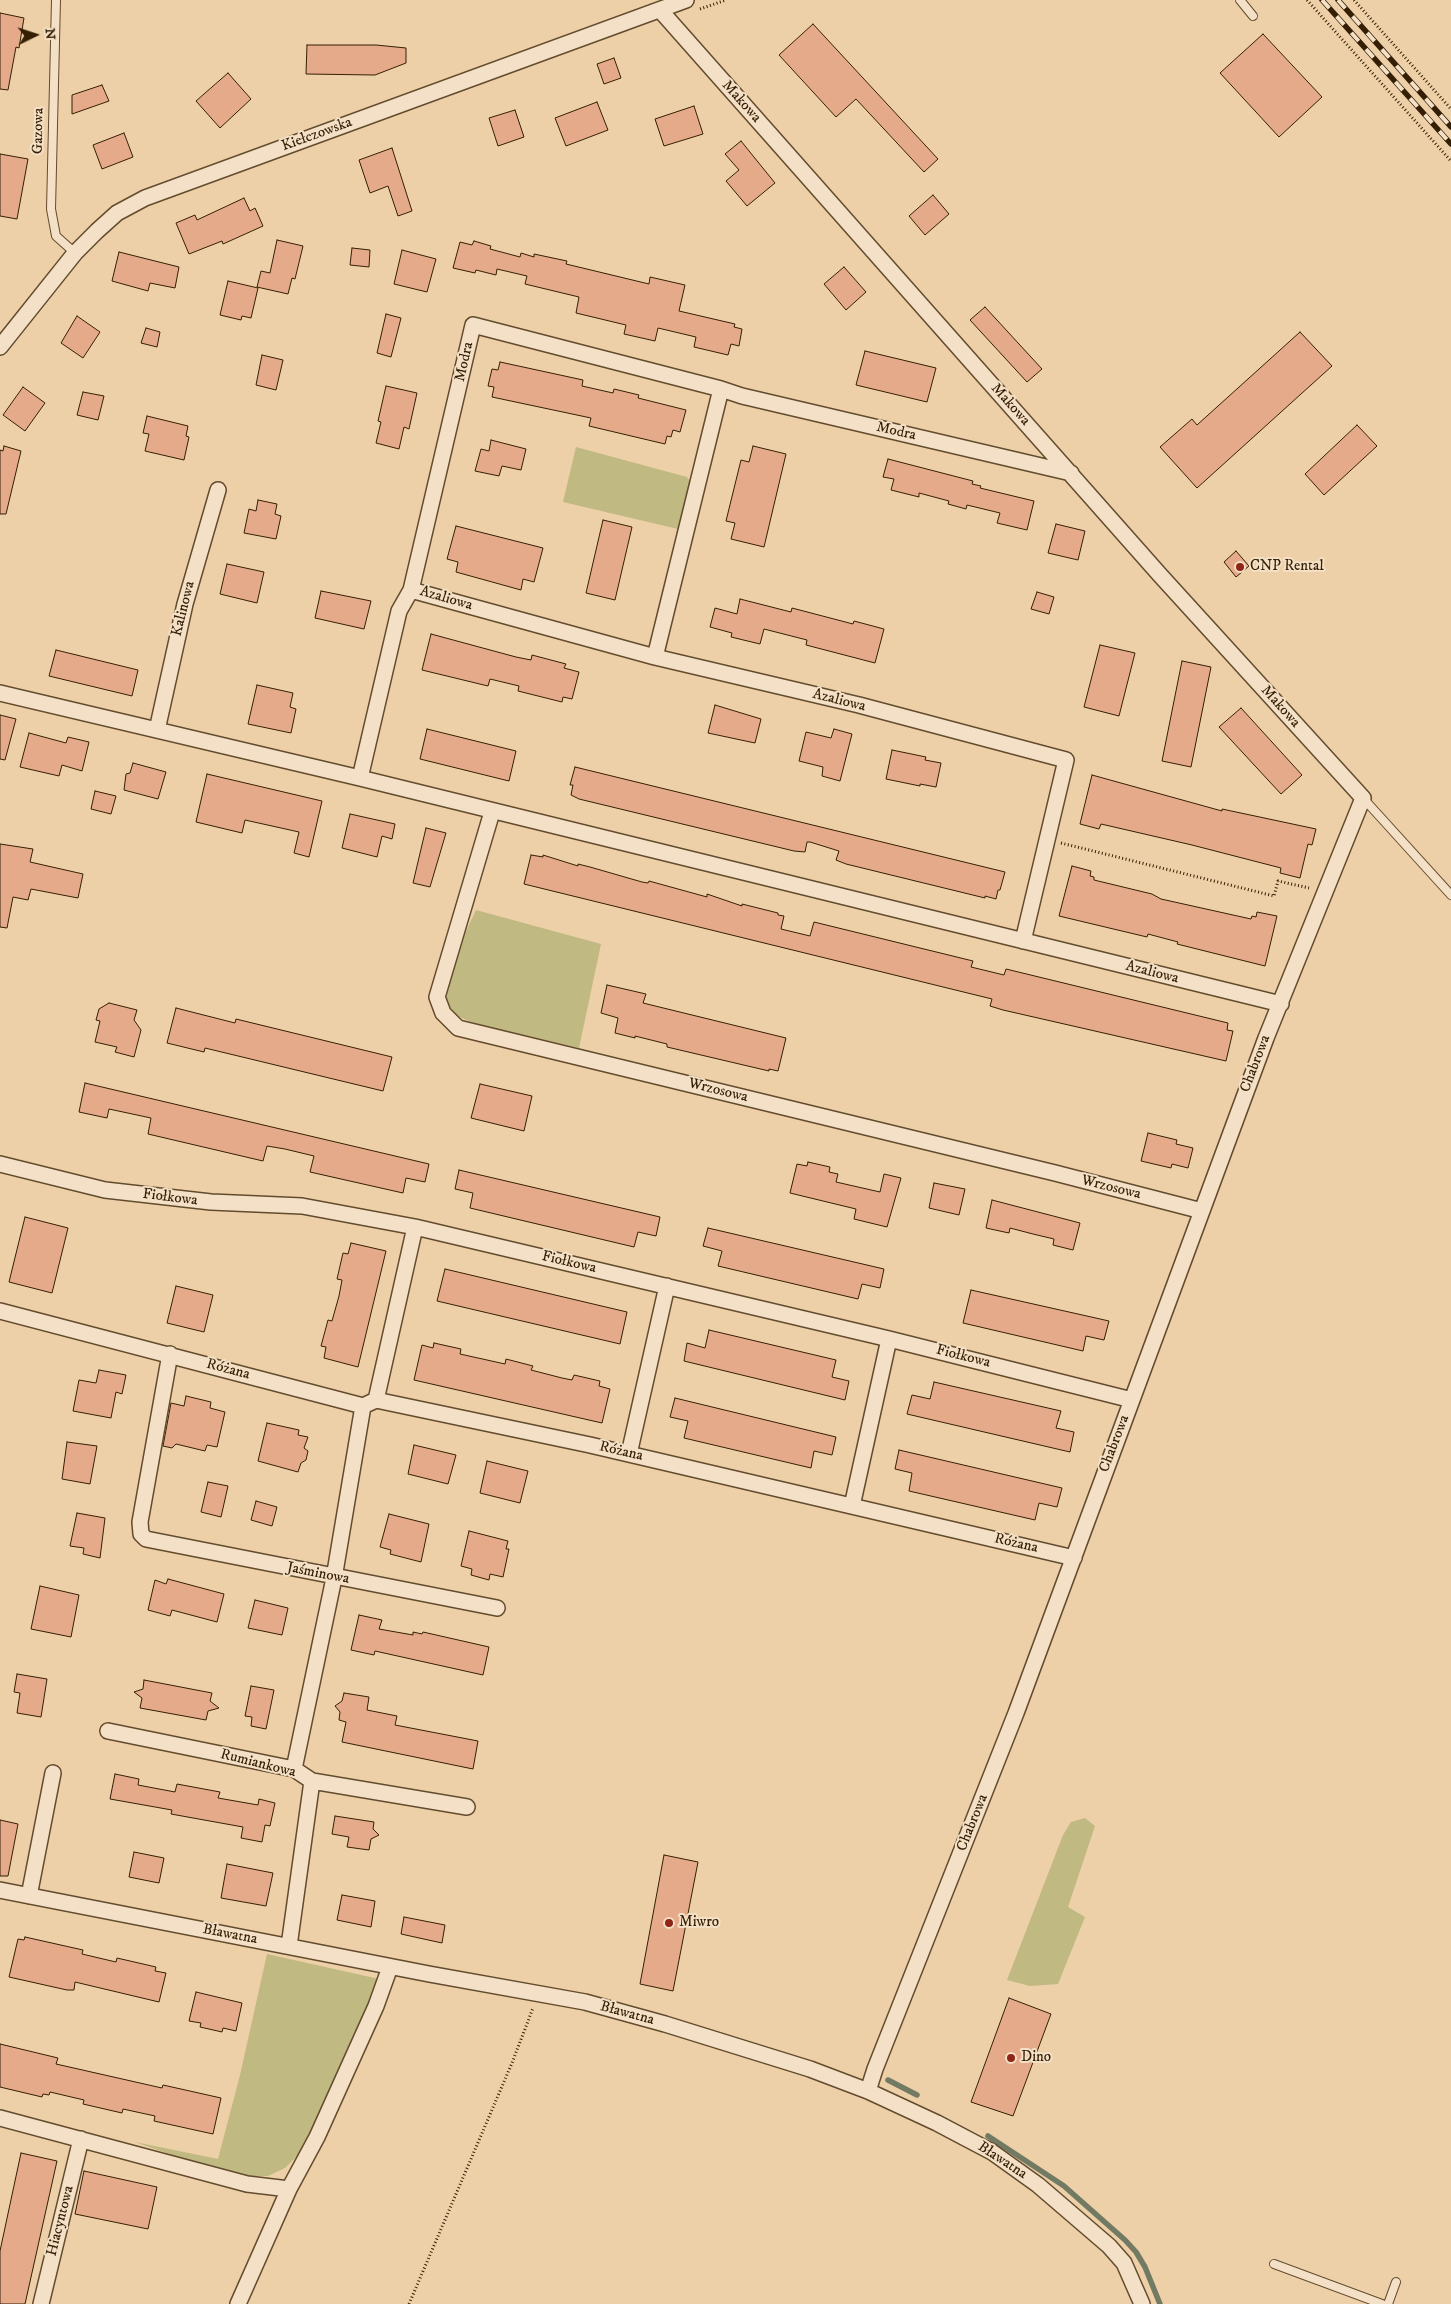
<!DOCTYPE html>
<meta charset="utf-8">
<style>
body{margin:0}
#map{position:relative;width:1451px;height:2304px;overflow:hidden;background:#edd0a7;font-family:"IM FELL DW Pica",serif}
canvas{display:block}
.north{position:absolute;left:10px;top:10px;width:50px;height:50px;-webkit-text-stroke:4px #f3e0c6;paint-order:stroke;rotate:86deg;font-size:14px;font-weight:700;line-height:20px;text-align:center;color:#351f04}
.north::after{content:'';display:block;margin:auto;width:18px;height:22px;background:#351f04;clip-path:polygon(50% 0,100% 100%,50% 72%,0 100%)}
</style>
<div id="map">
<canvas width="1451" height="2304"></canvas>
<div class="north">N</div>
</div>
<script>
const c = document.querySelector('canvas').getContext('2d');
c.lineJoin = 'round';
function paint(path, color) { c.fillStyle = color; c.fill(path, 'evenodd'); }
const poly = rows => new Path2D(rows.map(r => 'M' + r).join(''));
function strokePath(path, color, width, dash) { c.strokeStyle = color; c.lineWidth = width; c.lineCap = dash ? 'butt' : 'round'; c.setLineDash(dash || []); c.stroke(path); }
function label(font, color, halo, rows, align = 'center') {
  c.font = font + ' "IM FELL DW Pica",serif'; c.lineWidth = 4; c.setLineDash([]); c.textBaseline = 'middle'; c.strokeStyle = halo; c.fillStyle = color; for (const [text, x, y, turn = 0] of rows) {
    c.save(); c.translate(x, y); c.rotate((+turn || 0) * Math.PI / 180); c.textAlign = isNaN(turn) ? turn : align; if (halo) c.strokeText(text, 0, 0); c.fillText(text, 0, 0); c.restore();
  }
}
const green = poly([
 [576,447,687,477,690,481,678,529,563,502],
 [476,910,601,944,579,1048,476,1024,455,1015,443,997,452,961],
 [1085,1818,1095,1826,1068,1907,1085,1917,1058,1984,1030,1986,1007,1980,1063,1835,1071,1822],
 [267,1954,379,1979,304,2149,285,2168,268,2176,232,2176,135,2142,218,2159,240,2075]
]);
const stream = poly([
 [888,2080,917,2095],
 [988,2136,1064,2186,1125,2240,1136,2252,1145,2267,1160,2304]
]);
const building = poly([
 [0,13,24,18,19,48,16,47,8,90,0,89,0,13],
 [813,24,938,159,924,172,856,99,836,117,779,55,813,24],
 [1263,34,1322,97,1279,137,1220,73,1263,34],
 [307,45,376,45,406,48,406,63,375,75,306,74,307,45],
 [614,58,621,78,604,84,597,64,614,58],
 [228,73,251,99,220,128,196,101,228,73],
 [102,85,109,101,72,114,72,95,102,85],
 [597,102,608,130,566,146,555,118,597,102],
 [694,106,703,134,664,146,655,119,694,106],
 [515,110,524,137,498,146,489,118,515,110],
 [124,133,133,157,102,169,93,145,124,133],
 [741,141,775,183,747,206,726,181,739,170,725,154,741,141],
 [392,148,412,211,398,216,388,186,370,193,359,160,392,148],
 [0,154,28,159,17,219,0,216,0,154],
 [933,195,949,214,925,235,909,216,933,195],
 [244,198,250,211,255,208,263,226,223,244,222,241,189,254,176,223,195,215,197,220,244,198],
 [277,240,303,246,295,279,292,278,288,294,257,287,261,271,270,273,277,240],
 [474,241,491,246,490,249,520,257,521,253,534,257,534,254,567,261,566,264,649,284,650,277,685,285,679,311,735,324,734,327,742,329,739,346,731,344,728,355,694,347,696,337,658,328,655,341,624,334,626,325,576,313,579,297,525,284,527,276,497,269,496,275,476,270,475,273,453,268,460,242,472,245,474,241],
 [352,248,370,250,369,267,350,265,352,248],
 [402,250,436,259,427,292,394,284,402,250],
 [119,252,179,267,175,288,150,283,148,291,112,281,119,252],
 [844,267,866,292,846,310,824,284,844,267],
 [228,281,258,288,251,318,242,316,241,320,220,315,228,281],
 [985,307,1042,369,1027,382,970,320,985,307],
 [386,314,401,318,391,357,377,353,386,314],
 [77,316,100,332,83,358,61,343,77,316],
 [146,328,160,332,157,347,141,343,146,328],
 [1300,332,1332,366,1197,488,1160,447,1192,419,1197,425,1300,332],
 [865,351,936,368,927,402,856,385,865,351],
 [262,355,283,360,276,390,256,385,262,355],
 [500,362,583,380,582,386,613,393,614,389,639,395,638,398,686,410,680,432,673,430,671,437,667,436,665,444,589,426,591,418,492,397,494,387,488,386,492,369,498,370,500,362],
 [386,386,417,393,409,429,404,427,399,449,376,443,381,422,378,421,386,386],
 [23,387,45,403,25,431,3,415,23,387],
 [83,392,104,396,98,420,77,415,83,392],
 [147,416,188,426,186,436,189,437,184,460,145,451,149,434,143,433,147,416],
 [1357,425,1377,446,1324,495,1305,474,1357,425],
 [491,440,526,449,521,470,502,466,499,476,475,471,481,449,489,451,491,440],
 [4,446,21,451,6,514,0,514,0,450,3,451,4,446],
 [753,446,786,454,764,547,731,539,735,523,726,521,741,460,749,462,753,446],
 [888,459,973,481,972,484,981,486,980,488,1034,501,1027,530,997,523,1000,513,967,505,966,509,948,504,949,501,919,493,919,497,891,490,894,479,883,477,888,459],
 [258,500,277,504,275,514,281,516,276,539,244,533,249,509,256,511,258,500],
 [603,520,632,527,615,600,586,593,603,520],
 [1056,524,1085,531,1078,560,1048,553,1056,524],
 [456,526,543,548,534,582,523,579,521,590,456,572,458,562,447,559,456,526],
 [1236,551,1249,566,1236,577,1224,562,1236,551],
 [227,564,264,572,257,603,220,594,227,564],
 [321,591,371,601,364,629,315,618,321,591],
 [1037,592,1054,597,1049,614,1031,609,1037,592],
 [740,599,791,612,792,608,853,624,854,621,884,629,875,663,806,645,807,640,764,629,760,644,731,637,732,633,710,627,715,608,737,614,740,599],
 [431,634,516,657,531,660,532,655,566,664,564,668,579,672,572,699,563,697,562,702,518,691,519,686,490,679,488,686,422,670,431,634],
 [1100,645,1135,653,1119,716,1084,707,1100,645],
 [56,650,138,670,132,696,49,676,56,650],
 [1182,661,1211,667,1191,767,1162,761,1182,661],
 [257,685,293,693,290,707,296,709,291,733,248,724,257,685],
 [715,705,761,719,755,743,708,733,715,705],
 [1241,708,1302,775,1281,794,1219,727,1241,708],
 [0,715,16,719,5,760,0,759,0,715],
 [427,729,516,751,509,781,420,759,427,729],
 [834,729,852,734,840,781,822,776,823,767,799,761,806,732,831,738,834,729],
 [29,733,66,743,68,737,89,742,82,771,62,765,59,776,20,767,29,733],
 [892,750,926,757,925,760,941,763,936,787,920,784,920,786,886,779,892,750],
 [133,763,166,772,158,799,124,790,126,774,130,773,133,763],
 [575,767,1005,872,1000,890,998,890,996,899,985,896,985,898,846,864,836,860,839,851,810,842,807,842,805,852,794,851,579,799,571,795,573,785,570,785,575,767],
 [207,774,322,801,309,857,294,853,299,832,245,820,242,833,196,822,207,774],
 [1092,775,1222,811,1222,809,1316,829,1312,845,1308,844,1300,878,1280,873,1281,868,1192,845,1101,824,1099,829,1080,824,1092,775],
 [95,791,116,796,111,814,91,809,95,791],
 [350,814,395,824,392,839,382,836,377,857,342,848,350,814],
 [426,828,446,833,430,887,413,883,426,828],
 [0,844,33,849,30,862,83,874,78,898,31,889,28,900,13,897,7,928,0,927,0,844],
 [531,855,543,857,543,855,578,866,578,864,590,867,642,882,648,883,649,881,707,897,707,894,742,906,742,904,778,913,778,915,784,916,781,929,810,936,814,922,973,961,971,967,1004,975,1006,969,1228,1023,1227,1030,1233,1031,1226,1061,1003,1010,990,1006,992,999,524,884,531,855],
 [1072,866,1091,871,1090,876,1094,877,1094,880,1152,894,1161,899,1251,919,1252,916,1256,917,1257,912,1277,916,1265,966,1177,944,1178,942,1148,934,1147,937,1059,916,1072,866],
 [607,985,646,994,643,1003,786,1038,778,1071,769,1069,769,1071,667,1047,667,1044,635,1036,635,1038,615,1033,618,1018,601,1013,607,985],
 [109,1003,137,1010,134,1020,141,1030,134,1057,115,1052,117,1047,95,1042,100,1021,96,1020,99,1009,109,1003],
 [176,1008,235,1023,236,1019,392,1057,383,1091,205,1048,204,1052,167,1043,176,1008],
 [85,1083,429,1164,425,1182,406,1178,403,1193,310,1172,314,1156,285,1149,267,1146,263,1161,148,1134,151,1118,109,1109,107,1118,79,1112,85,1083],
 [480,1084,532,1096,524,1131,471,1118,480,1084],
 [1148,1133,1177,1140,1176,1144,1193,1148,1188,1168,1172,1164,1171,1168,1141,1161,1148,1133],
 [808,1162,830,1167,829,1172,838,1174,836,1182,880,1192,884,1174,901,1178,887,1227,854,1219,856,1209,790,1193,797,1164,807,1166,808,1162],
 [459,1170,660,1217,656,1236,638,1232,634,1247,470,1208,473,1193,455,1189,459,1170],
 [934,1183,965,1189,959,1215,929,1208,934,1183],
 [992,1200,1080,1223,1073,1250,1053,1245,1054,1239,1033,1234,1010,1228,1009,1233,986,1228,992,1200],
 [25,1217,68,1228,52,1293,9,1282,25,1217],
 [708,1228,884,1269,880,1288,862,1284,858,1299,718,1266,722,1251,703,1246,708,1228],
 [351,1243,386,1251,358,1367,324,1358,326,1347,321,1346,328,1320,332,1321,339,1296,342,1280,337,1279,343,1253,348,1254,351,1243],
 [445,1269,627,1312,620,1344,437,1301,445,1269],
 [176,1286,213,1295,204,1332,167,1323,176,1286],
 [971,1290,1109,1321,1104,1340,1086,1336,1083,1351,963,1323,971,1290],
 [709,1330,836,1360,832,1377,849,1381,845,1400,684,1361,687,1343,705,1348,709,1330],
 [434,1343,461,1349,460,1354,505,1364,506,1359,533,1366,531,1370,562,1378,572,1380,574,1375,600,1381,599,1386,610,1389,602,1423,414,1380,422,1345,433,1348,434,1343],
 [99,1370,126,1375,122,1394,116,1392,111,1418,73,1411,79,1380,96,1383,99,1370],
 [934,1382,1061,1411,1056,1428,1074,1432,1070,1452,907,1414,912,1395,930,1399,934,1382],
 [186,1396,211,1402,210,1408,225,1412,217,1447,207,1445,205,1451,176,1444,172,1448,163,1446,171,1403,184,1406,186,1396],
 [675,1398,836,1437,832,1455,814,1451,811,1468,684,1438,688,1421,670,1417,675,1398],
 [267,1423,299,1430,298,1435,308,1437,304,1448,308,1451,306,1460,301,1463,298,1472,258,1461,267,1423],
 [67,1442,97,1446,90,1484,62,1479,67,1442],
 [414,1445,456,1455,448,1484,408,1474,414,1445],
 [899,1450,1062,1488,1057,1507,1039,1503,1035,1520,909,1491,912,1473,895,1469,899,1450],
 [487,1461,528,1471,520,1503,480,1493,487,1461],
 [208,1482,228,1486,221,1517,201,1512,208,1482],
 [256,1501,277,1507,272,1526,251,1520,256,1501],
 [77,1513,105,1518,100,1558,83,1554,84,1548,70,1546,77,1513],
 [389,1514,429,1524,421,1562,390,1554,391,1550,380,1547,389,1514],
 [469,1531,508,1541,506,1549,509,1549,503,1577,490,1574,489,1580,471,1575,472,1569,461,1566,469,1531],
 [168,1579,224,1594,217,1622,172,1610,170,1616,148,1610,155,1580,166,1584,168,1579],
 [40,1586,79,1595,71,1637,31,1629,40,1586],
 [255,1600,288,1608,282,1635,248,1628,255,1600],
 [359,1615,382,1620,379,1629,413,1635,413,1632,422,1634,423,1632,489,1647,483,1675,375,1651,374,1655,351,1650,359,1615],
 [17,1674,47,1679,41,1717,17,1713,20,1693,14,1692,17,1674],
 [144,1680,212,1693,210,1701,219,1708,208,1711,206,1720,140,1708,142,1698,134,1692,143,1689,144,1680],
 [251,1686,274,1690,266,1729,251,1726,252,1717,245,1716,251,1686],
 [344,1693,369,1697,367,1710,397,1716,395,1725,478,1741,473,1769,342,1742,346,1722,339,1720,340,1712,335,1706,342,1701,344,1693],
 [115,1774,139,1779,138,1785,175,1792,177,1784,220,1792,218,1798,258,1805,259,1799,275,1803,270,1826,265,1825,262,1842,241,1838,243,1827,171,1814,172,1810,110,1799,115,1774],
 [335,1816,374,1822,373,1829,379,1835,371,1839,369,1850,347,1847,349,1837,332,1834,335,1816],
 [0,1820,18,1824,8,1876,0,1876,0,1820],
 [134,1852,164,1858,159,1883,129,1877,134,1852],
 [664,1855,698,1862,673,1991,640,1984,664,1855],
 [227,1864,273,1873,266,1906,221,1898,227,1864],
 [342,1895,375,1901,371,1927,337,1920,342,1895],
 [404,1917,445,1925,442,1943,401,1934,404,1917],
 [25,1937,83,1950,82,1954,116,1962,117,1958,156,1967,155,1971,166,1973,159,2002,75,1982,74,1990,67,1990,9,1977,18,1939,24,1940,25,1937],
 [196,1992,242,2003,236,2031,223,2028,222,2032,200,2027,201,2023,189,2021,196,1992],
 [1009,1998,1051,2014,1013,2116,971,2102,1009,1998],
 [0,2044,58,2058,56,2064,162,2088,163,2085,221,2098,213,2134,154,2121,155,2116,123,2109,122,2113,83,2104,84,2100,50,2092,49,2095,43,2094,42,2097,0,2087,0,2044],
 [21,2153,57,2161,25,2304,0,2304,0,2251,21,2153],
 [84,2171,157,2187,148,2229,75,2214,84,2171]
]);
const path = poly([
 [1307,0,1451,161],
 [1354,0,1451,109],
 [700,9,726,0],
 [1061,843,1274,896,1278,881,1309,888],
 [409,2304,512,2063,533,2008]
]);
const service = poly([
 [56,0,51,209,56,236,75,253],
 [1240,0,1253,16],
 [1363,798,1451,895],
 [1274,2264,1382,2304],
 [1388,2304,1396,2282]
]);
const minor = poly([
 [660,10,1160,575,1363,798,1266,1038,1016,1713,875,2069,868,2091],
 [0,347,75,253,97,231,117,213,145,198,686,0],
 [411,590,473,325,721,389,742,396,1071,473],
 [655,657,721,389],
 [0,693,360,778,1281,1004],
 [157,730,185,604,218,490],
 [360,778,399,611,411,590,655,657,859,705,1066,760,1023,941],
 [492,812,437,997,443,1013,458,1028,1055,1173,1202,1211],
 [0,1164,105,1190,211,1202,302,1206,415,1227,889,1339,1132,1400],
 [0,1311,363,1406,376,1400,590,1445,1074,1558],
 [170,1354,140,1522,141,1534,146,1539,497,1608],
 [376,1400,415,1227],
 [629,1454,667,1286],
 [852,1506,889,1339],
 [108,1731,294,1769,312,1781,467,1807],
 [294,1769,334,1578,363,1406],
 [0,1890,429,1974,585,2002,665,2024,810,2069,868,2091,937,2123,992,2152,1038,2185,1109,2246,1124,2263,1142,2304],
 [29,1896,53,1773],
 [289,1946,312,1781],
 [0,2118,247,2184,289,2189],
 [41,2304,81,2139],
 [238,2304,289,2189,317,2137,376,2006,390,1967]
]);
const rail = poly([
 [1322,0,1451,144],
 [1338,0,1451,127]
]);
const markers = [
 [1240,567,5,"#8f2418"],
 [669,1923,5,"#8f2418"],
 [1011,2058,5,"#8f2418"]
];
const streetNames = [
 ["Makowa",741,102,48],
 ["Gazowa",39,131,-89],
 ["Kiełczowska",317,135,-20],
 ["Modra",465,362,-77],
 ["Makowa",1010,405,48],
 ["Modra",896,432,13],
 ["Azaliowa",446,599,16],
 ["Kalinowa",184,609,-76],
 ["Azaliowa",839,701,14],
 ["Makowa",1280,707,48],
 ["Azaliowa",1152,973,14],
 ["Chabrowa",1256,1064,-69],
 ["Wrzosowa",718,1091,14],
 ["Wrzosowa",1111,1188,14],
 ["Fiołkowa",170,1198,7],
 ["Fiołkowa",569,1263,13],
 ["Fiołkowa",963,1357,14],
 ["Różana",228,1370,15],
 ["Chabrowa",1115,1444,-69],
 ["Różana",621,1452,13],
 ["Różana",1016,1544,13],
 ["Jaśminowa",318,1574,11],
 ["Rumiankowa",258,1764,14],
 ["Chabrowa",973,1823,-68],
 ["Bławatna",230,1935,11],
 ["Bławatna",627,2014,15],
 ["Bławatna",1002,2161,33],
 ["Hiacyntowa",61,2221,-76]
];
const poiNames = [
 ["CNP Rental",1250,567],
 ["Miwro",679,1923],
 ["Dino",1021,2058]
];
paint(green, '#c0b982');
strokePath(stream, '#727a63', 5.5);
paint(building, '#e5aa8a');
strokePath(building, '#351f04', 1);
strokePath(service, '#634b2d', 10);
strokePath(minor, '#634b2d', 18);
strokePath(path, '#351f04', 3, [1, 2.5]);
strokePath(service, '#f3e0c6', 8);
strokePath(minor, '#f3e0c6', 15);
strokePath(rail, '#351f04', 5.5);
strokePath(rail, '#f3e0c6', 4, [11]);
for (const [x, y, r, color] of markers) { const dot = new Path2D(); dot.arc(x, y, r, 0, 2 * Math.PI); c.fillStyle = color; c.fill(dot); strokePath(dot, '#f3e0c6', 2); }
label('15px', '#351f04', '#f3e0c6', streetNames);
label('15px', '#351f04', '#f3e0c6', poiNames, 'left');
</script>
